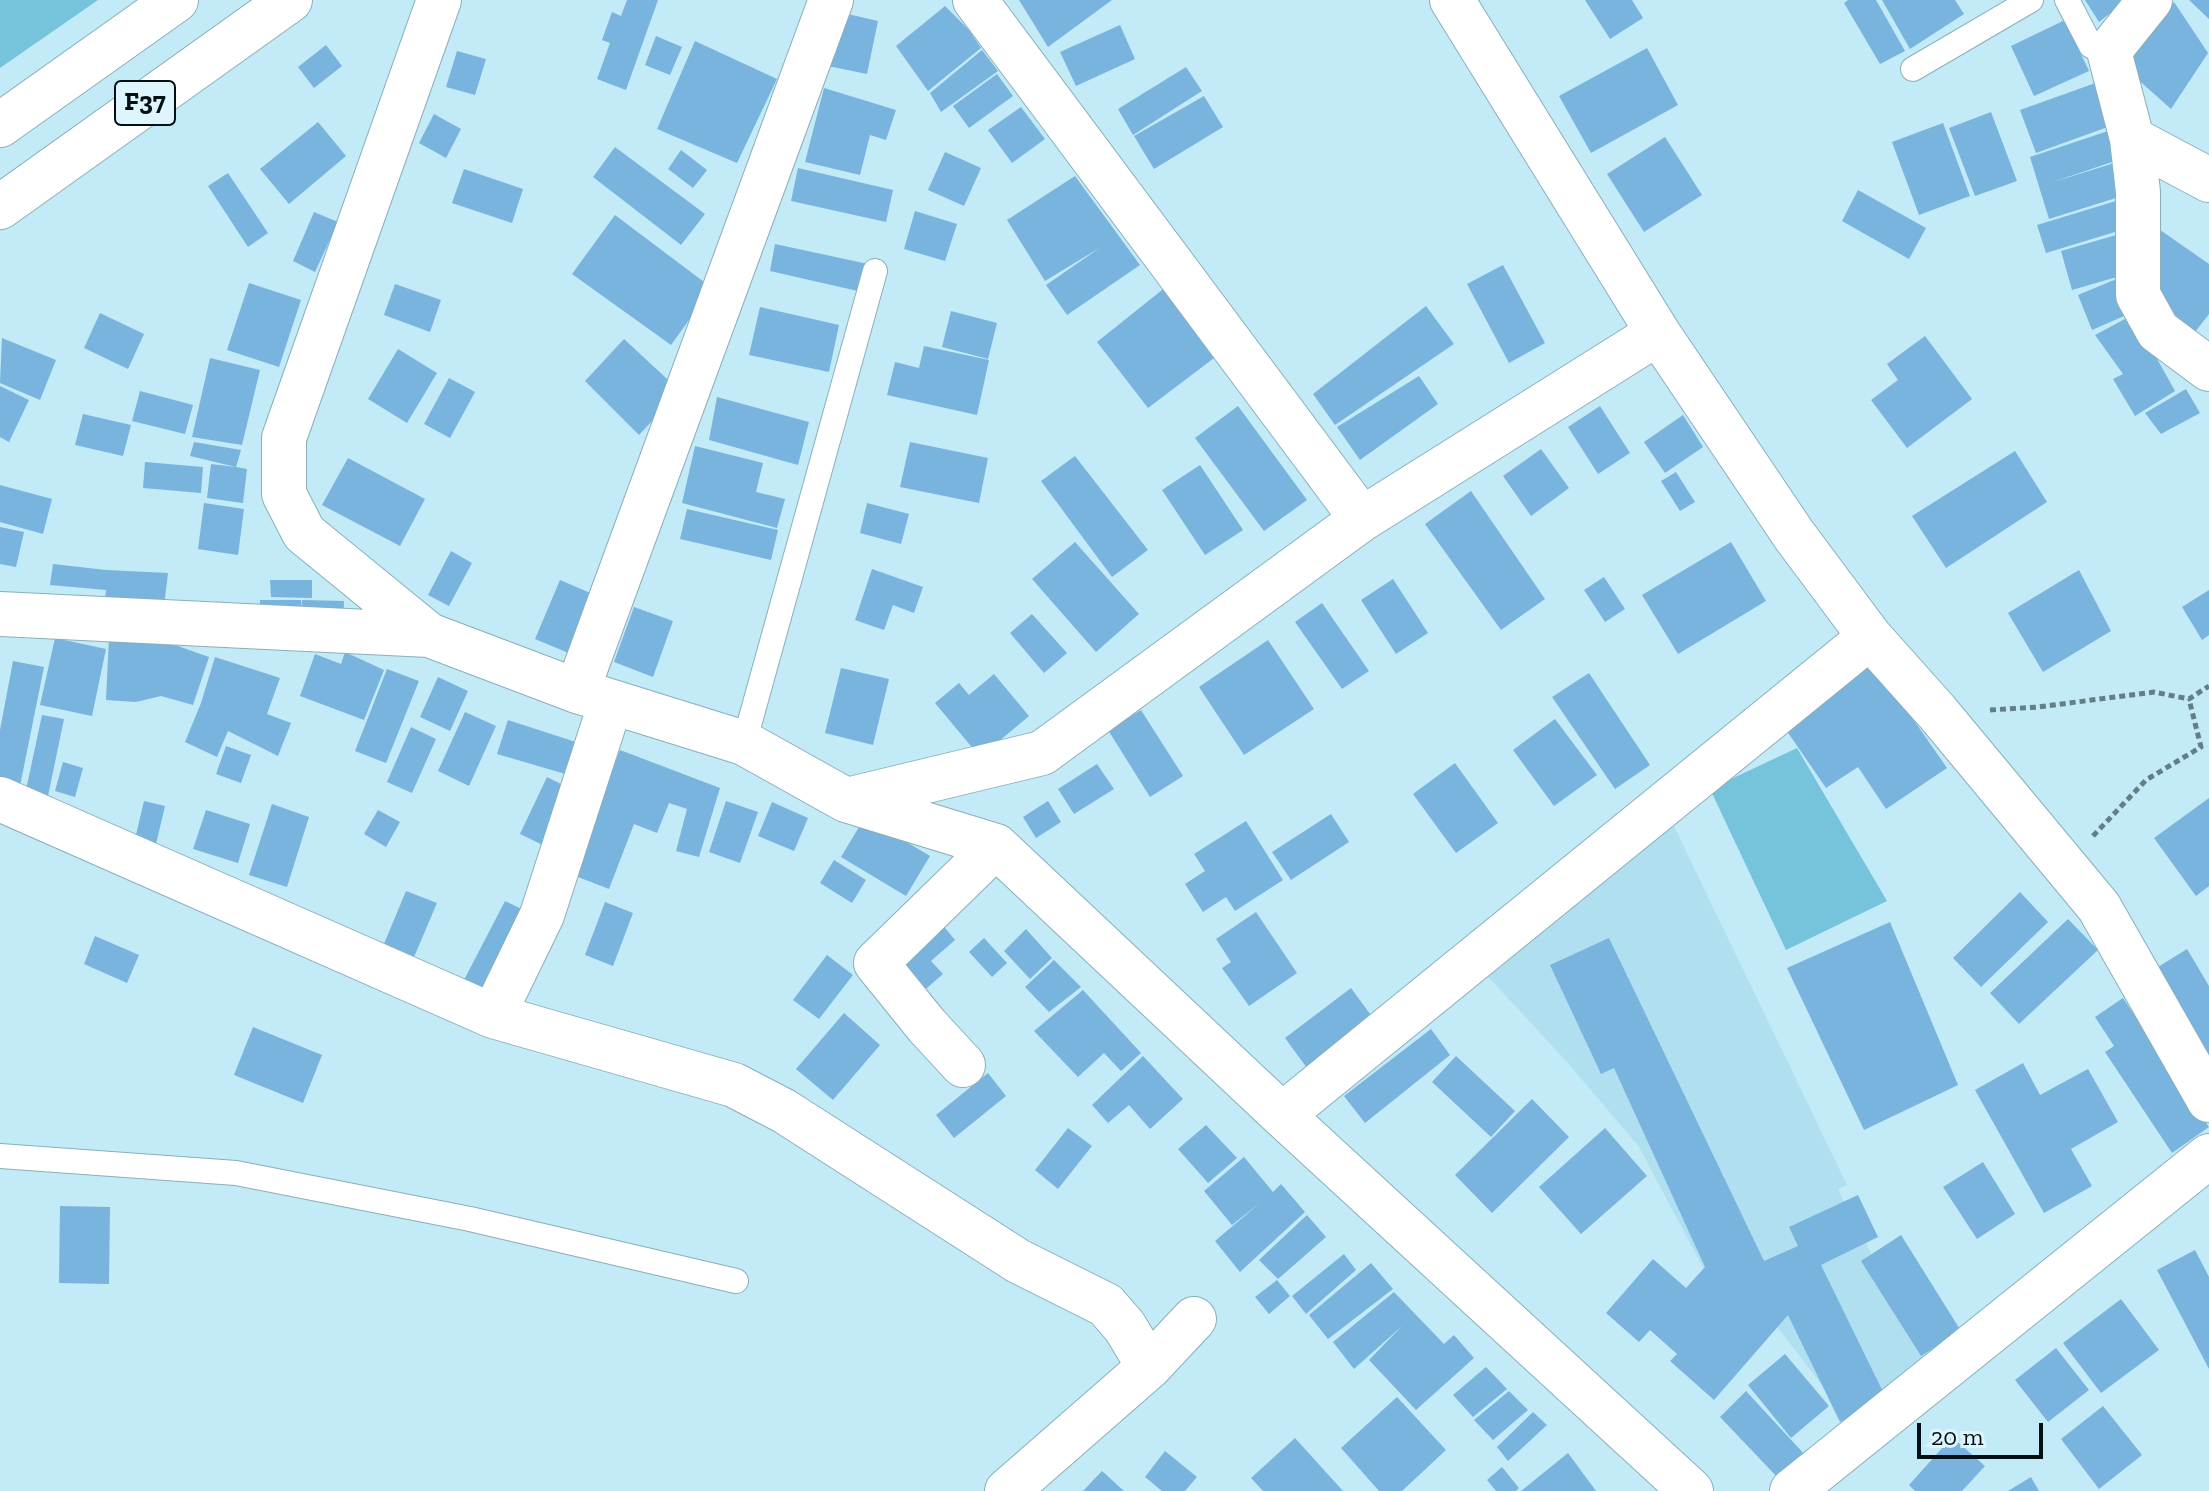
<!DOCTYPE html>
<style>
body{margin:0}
#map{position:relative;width:2209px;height:1491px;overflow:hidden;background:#c3eaf7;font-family:"Zilla Slab",serif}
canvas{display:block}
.scale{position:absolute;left:1917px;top:1423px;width:126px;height:36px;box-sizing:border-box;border:4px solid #030f13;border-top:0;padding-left:10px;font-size:24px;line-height:28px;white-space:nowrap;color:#030f13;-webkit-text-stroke:6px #ddf5fd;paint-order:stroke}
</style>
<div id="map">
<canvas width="2209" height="1491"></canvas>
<div class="scale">20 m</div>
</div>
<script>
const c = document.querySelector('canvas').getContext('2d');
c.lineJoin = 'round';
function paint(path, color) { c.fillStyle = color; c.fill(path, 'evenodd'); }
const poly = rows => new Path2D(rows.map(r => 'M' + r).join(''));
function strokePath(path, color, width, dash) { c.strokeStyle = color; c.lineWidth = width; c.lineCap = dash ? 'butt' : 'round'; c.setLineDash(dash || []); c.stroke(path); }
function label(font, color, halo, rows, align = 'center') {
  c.font = font + ' "Zilla Slab",serif'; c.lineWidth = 6; c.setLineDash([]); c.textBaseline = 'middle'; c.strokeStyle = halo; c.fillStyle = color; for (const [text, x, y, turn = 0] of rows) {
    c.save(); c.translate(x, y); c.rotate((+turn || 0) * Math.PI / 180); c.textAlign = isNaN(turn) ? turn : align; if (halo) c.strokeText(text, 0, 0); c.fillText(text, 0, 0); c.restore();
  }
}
const built = poly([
 [1671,820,1847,1185,1838,1189,1926,1360,1851,1423,1765,1311,1707,1275,1639,1147,1568,1063,1479,967]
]);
const green = poly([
 [0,0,98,0,0,68],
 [1797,748,1887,901,1786,950,1710,789]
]);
const building = poly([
 [627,0,658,0,626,90,597,79,610,43,602,40,612,12,621,16],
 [1019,0,1112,0,1048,47],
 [1585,0,1632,0,1643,18,1610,39],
 [1848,0,1876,0,1905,51,1880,64,1844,3],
 [1882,0,1955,0,1964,14,1910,49],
 [2085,0,2127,0,2099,22],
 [2189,0,2209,0,2209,19],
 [2174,2,2208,53,2171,109,2125,68],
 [945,6,969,30,981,48,928,91,896,46],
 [839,12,878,21,867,74,828,66],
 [2065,20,2089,71,2034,96,2011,46],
 [1120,25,1135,59,1076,86,1060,52],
 [656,36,682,47,670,75,645,65],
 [695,41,777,79,737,163,657,129],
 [326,45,342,66,314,88,298,67],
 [1647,48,1678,105,1591,153,1559,96],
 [982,50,998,71,941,112,930,93],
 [457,51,486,59,475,95,446,87],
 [1186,67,1202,91,1133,135,1118,109],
 [997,74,1013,96,969,128,953,106],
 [2101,81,2116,124,2036,153,2020,110],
 [824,88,896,110,886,140,870,135,860,175,805,162],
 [1204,96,1223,127,1154,169,1134,136],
 [1021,107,1045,139,1012,163,988,130],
 [1991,112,2017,181,1975,196,1949,128],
 [434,114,461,129,446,158,419,143],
 [318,122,346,156,289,204,260,169],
 [1943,123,1970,196,1919,215,1892,142],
 [2117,128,2127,157,2050,183,2124,160,2135,192,2049,219,2030,157],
 [1665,137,1702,195,1644,232,1607,174],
 [615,147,705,214,681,245,593,177],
 [681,150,707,170,693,188,668,169],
 [945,152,981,168,964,206,928,190],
 [798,168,893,190,886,222,791,201],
 [464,169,523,189,512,223,452,203],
 [228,173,268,233,248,247,208,186],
 [1075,176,1140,265,1067,315,1046,285,1101,247,1045,281,1007,220],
 [1858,190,1926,228,1909,259,1842,221],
 [2129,197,2138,225,2046,253,2037,225],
 [915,211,957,224,945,261,904,249],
 [314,212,338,222,315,272,293,261],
 [615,215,712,288,671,345,572,274],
 [2153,225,2209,264,2209,314,2192,336,2157,312],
 [2123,233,2134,272,2072,290,2061,251],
 [775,244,868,264,862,292,770,271],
 [1503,265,1545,343,1509,363,1467,284],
 [2126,275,2140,309,2092,330,2078,295],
 [249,283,301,300,279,367,227,350],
 [395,284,441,300,430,332,384,315],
 [1167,286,1218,355,1148,408,1097,342],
 [1426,306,1454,344,1335,425,1313,394],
 [760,307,839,325,829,372,749,355],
 [951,311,997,323,988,359,942,347],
 [2140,311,2155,355,2175,391,2135,416,2113,379,2123,374,2095,335],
 [100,313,144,334,128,369,84,348],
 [1925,336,1972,399,1907,448,1871,400,1898,380,1887,364],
 [2,338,56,360,40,400,0,383],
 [624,339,680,391,639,435,585,381],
 [924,346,989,360,977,415,887,395,895,362,919,368],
 [398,349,437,373,407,423,368,399],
 [210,358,260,370,242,445,192,437],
 [1419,376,1438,404,1360,460,1337,427],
 [449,378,475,392,450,438,424,424],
 [0,386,29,400,9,442,0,437],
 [2186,389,2200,413,2161,434,2145,413],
 [140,391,193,405,185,434,132,421],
 [717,397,809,422,798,465,709,440],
 [1238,406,1307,500,1264,531,1195,438],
 [1600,406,1630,453,1598,474,1568,427],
 [83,414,131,425,123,456,75,445],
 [1683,415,1703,447,1665,473,1644,442],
 [194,442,241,450,236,467,247,469,243,503,207,498,211,464,236,467,190,456],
 [910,442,988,458,979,503,900,487],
 [695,446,763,463,756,492,785,499,777,528,682,503],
 [1541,449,1569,488,1531,516,1503,476],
 [2015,451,2047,502,1946,568,1912,516],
 [1075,456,1148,550,1112,577,1041,481],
 [348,458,425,499,400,546,322,505],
 [145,462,203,467,201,493,143,488],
 [1200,465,1243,530,1205,555,1162,490],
 [1676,472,1695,502,1680,511,1661,481],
 [0,485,52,499,43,534,0,522],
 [1471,491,1545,599,1501,630,1425,524],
 [204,503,244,509,238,555,198,549],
 [867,503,909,514,901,544,860,533],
 [687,509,778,530,771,560,680,539],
 [0,527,24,532,16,567,0,564],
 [1075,542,1139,614,1096,652,1032,579],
 [1731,542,1766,601,1678,654,1642,595],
 [451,551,472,563,449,606,428,595],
 [53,564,106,570,168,573,163,615,104,610,106,590,50,585],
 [872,569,923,587,914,613,893,605,884,630,855,620],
 [2079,570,2111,631,2043,672,2008,613],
 [1604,577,1625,609,1605,622,1584,590],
 [1393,579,1428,633,1396,654,1361,600],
 [270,580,312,580,312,598,271,597],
 [560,580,595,595,571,654,535,639],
 [2209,590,2209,635,2202,640,2182,607],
 [260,600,301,600,301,613,302,600,344,601,343,626,259,621],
 [1322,603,1369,671,1342,689,1295,622],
 [634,607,673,621,653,677,614,662],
 [1032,614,1067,653,1044,673,1010,633],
 [109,637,139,639,178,646,209,657,193,705,161,696,136,702,106,700],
 [55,638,106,649,92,716,40,705],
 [1268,640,1314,709,1244,755,1199,687],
 [345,652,384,670,364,720,300,696,315,654,341,664],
 [215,657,280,678,267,714,291,723,278,756,228,731,217,757,185,742,201,703],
 [1872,660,1947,768,1886,809,1858,767,1826,788,1780,721],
 [13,661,44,667,20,786,0,783,0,730],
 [841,668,889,679,873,745,825,733],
 [387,669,419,681,386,763,355,751],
 [1589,673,1650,765,1615,789,1552,697],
 [994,674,1029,716,980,757,935,703,959,683,969,695],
 [438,677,468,691,450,731,420,717],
 [1141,710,1183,776,1150,797,1108,730],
 [465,712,496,726,469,786,438,771],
 [42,715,64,719,48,796,26,790],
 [1555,719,1597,775,1554,806,1513,750],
 [508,720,588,746,579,778,497,754],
 [411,727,436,739,412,793,387,782],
 [226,746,251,755,241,783,216,774],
 [620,750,720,788,699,857,676,851,687,809,669,803,657,833,634,824,609,889,573,875],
 [63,762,83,768,75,797,55,791],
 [1455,763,1498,823,1456,853,1413,794],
 [1097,764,1114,789,1074,814,1058,789],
 [547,777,575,791,547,847,520,834],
 [2209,798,2209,886,2196,896,2154,838],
 [144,801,165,806,156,844,135,839],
 [726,801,758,812,740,863,709,852],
 [1048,801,1061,822,1036,838,1023,817],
 [772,802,808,818,794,851,758,836],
 [272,804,309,817,287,887,249,875],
 [206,810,250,824,238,863,193,849],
 [378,810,400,822,386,847,364,834],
 [1331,814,1349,842,1291,880,1272,852],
 [865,817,930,856,906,896,841,857],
 [1246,821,1283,880,1235,911,1226,897,1203,912,1185,884,1205,871,1194,854],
 [834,860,866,880,852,903,820,883],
 [406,891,437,903,411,964,381,951],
 [2020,892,2048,922,1981,987,1953,958],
 [505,901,532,914,490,996,463,982],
 [605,902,633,913,613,966,585,955],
 [1256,912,1297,973,1249,1006,1222,968,1231,962,1216,939],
 [936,917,955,940,931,961,943,974,920,994,889,960],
 [2068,919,2098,950,2019,1024,1990,993],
 [1890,922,1958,1085,1864,1130,1787,968],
 [1026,929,1052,958,1030,979,1004,951],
 [95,936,139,955,127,983,84,964],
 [984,938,1007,963,992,977,969,952],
 [1609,938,1764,1261,1798,1246,1789,1227,1858,1195,1878,1237,1821,1265,1887,1400,1840,1422,1788,1315,1714,1400,1670,1361,1677,1354,1650,1330,1639,1342,1606,1313,1653,1259,1686,1288,1705,1267,1614,1068,1601,1074,1550,965],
 [2187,949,2209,986,2209,1062,2150,972],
 [827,955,853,975,819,1019,793,1000],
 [1054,960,1081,987,1049,1012,1025,987],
 [1351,988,1373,1018,1307,1068,1285,1038],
 [1083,990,1141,1053,1121,1071,1104,1053,1078,1077,1034,1031],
 [2123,998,2209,1127,2172,1153,2105,1052,2114,1046,2095,1017],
 [844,1013,880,1045,833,1100,796,1069],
 [253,1027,322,1055,303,1103,234,1075],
 [1431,1029,1450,1055,1365,1123,1344,1096],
 [1143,1056,1183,1099,1150,1129,1129,1105,1108,1123,1092,1105],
 [1456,1056,1515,1111,1491,1137,1432,1082],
 [2023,1063,2040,1095,2088,1069,2118,1122,2071,1149,2092,1186,2044,1213,1975,1090],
 [988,1073,1006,1096,954,1138,936,1115],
 [1532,1099,1569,1137,1492,1213,1455,1175],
 [1206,1125,1237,1158,1208,1183,1178,1149],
 [1068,1128,1092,1146,1058,1189,1035,1170],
 [1605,1128,1647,1176,1581,1234,1539,1187],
 [1244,1157,1273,1192,1281,1184,1305,1212,1240,1272,1215,1241,1261,1202,1232,1225,1204,1191],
 [1983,1162,2015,1214,1977,1239,1943,1187],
 [60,1206,110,1207,109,1284,59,1283],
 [1307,1215,1326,1237,1278,1279,1259,1260],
 [1901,1235,1961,1331,1921,1356,1861,1261],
 [2195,1250,2209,1277,2209,1369,2157,1270],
 [1344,1254,1356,1270,1306,1314,1292,1296],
 [1371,1263,1393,1289,1328,1339,1309,1315],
 [1277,1280,1290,1296,1269,1314,1255,1297],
 [1394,1292,1444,1344,1454,1335,1474,1358,1416,1410,1369,1360,1402,1326,1354,1369,1333,1342],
 [2121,1299,2159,1350,2101,1393,2063,1343],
 [2056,1348,2089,1390,2048,1422,2015,1380],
 [1785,1354,1829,1406,1791,1438,1748,1385],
 [1486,1367,1507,1389,1473,1417,1453,1395],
 [1509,1391,1528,1410,1493,1440,1474,1420],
 [1746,1391,1806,1456,1780,1480,1720,1417],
 [1397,1397,1446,1450,1402,1491,1379,1491,1341,1448],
 [2103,1406,2142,1455,2099,1489,2061,1439],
 [1533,1412,1547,1425,1508,1461,1497,1447],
 [1952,1437,1985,1466,1962,1491,1915,1491,1909,1485],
 [1295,1438,1343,1491,1263,1491,1251,1478],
 [1165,1451,1197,1477,1185,1491,1162,1491,1145,1477],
 [1568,1453,1596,1491,1521,1491],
 [1502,1467,1519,1488,1516,1491,1496,1491,1487,1480],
 [1102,1471,1124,1491,1083,1491],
 [2031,1477,2039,1491,2008,1491]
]);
const path = poly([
 [1990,710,2038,707,2154,692,2189,699,2209,686],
 [2093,836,2146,780,2201,747,2189,699]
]);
const service = poly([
 [2067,0,2091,46,2109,51],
 [1913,69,2031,0],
 [744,743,875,271],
 [0,1156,236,1173,470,1219,736,1281]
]);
const minor = poly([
 [439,0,284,438,284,494,304,533,429,635,577,691,744,743,846,800,996,846,1282,1115,1691,1491],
 [975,0,1362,519],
 [1452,0,1658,333,1794,535,1870,637,1937,712,2099,907,2209,1100],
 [2150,0,2109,51,2132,139,2138,192,2138,295,2158,331,2209,369],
 [2132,139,2209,180],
 [0,614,429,635],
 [577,691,831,0],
 [0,799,493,1016,734,1085,784,1111,1018,1261,1106,1305,1125,1327,1149,1367],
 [847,800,1042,753,1362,519,1658,333],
 [493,1016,542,915,611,702],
 [963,1065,927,1026,876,963,996,846],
 [1282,1115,1870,637],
 [1007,1491,1149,1367,1194,1319],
 [1792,1491,2209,1156]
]);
const trunk = poly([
 [0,125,176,0],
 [0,207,290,0]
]);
const shields = [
 [145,103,60]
];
const shieldNames = [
 ["F37",145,103]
];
paint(built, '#b0e0f0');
paint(green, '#76c3dc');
paint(building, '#78b4de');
strokePath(service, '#89afbb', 26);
strokePath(minor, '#89afbb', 46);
strokePath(trunk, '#89afbb', 46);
strokePath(path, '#647e87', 5, [6, 4]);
strokePath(service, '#fff', 24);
strokePath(minor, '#fff', 44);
strokePath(trunk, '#fff', 44);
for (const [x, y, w] of shields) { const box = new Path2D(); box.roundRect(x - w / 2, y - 22, w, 44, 6); c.fillStyle = '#ddf5fd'; c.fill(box); strokePath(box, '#030f13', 2); }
label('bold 26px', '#030f13', null, shieldNames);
</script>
